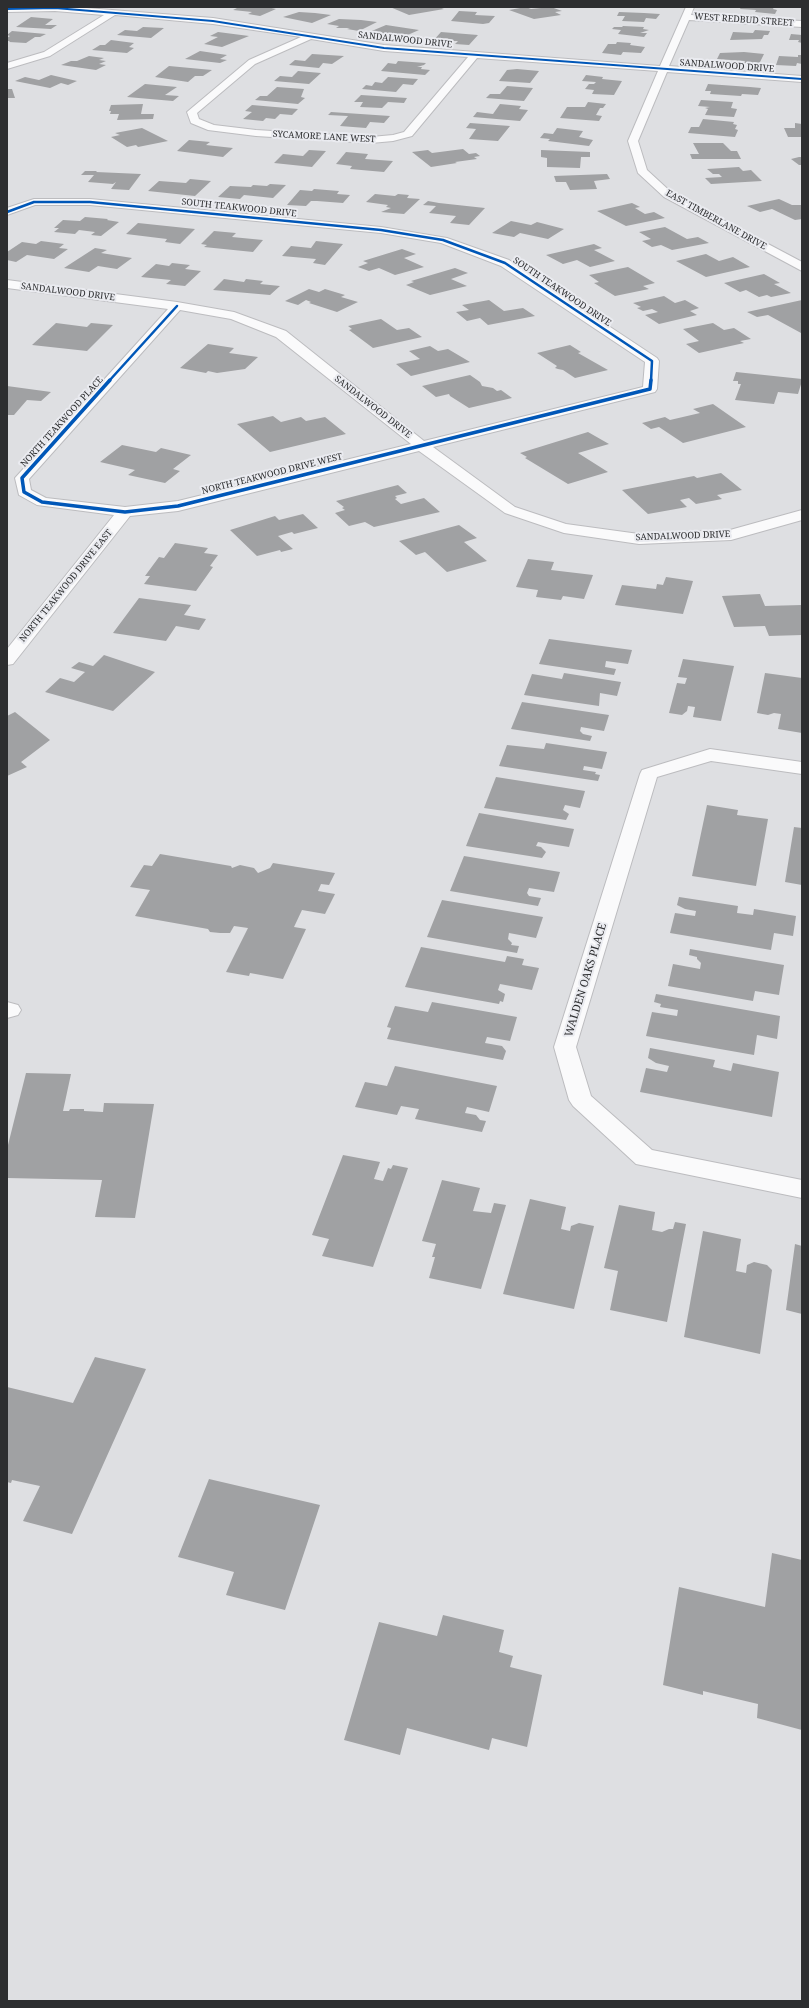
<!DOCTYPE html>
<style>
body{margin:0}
#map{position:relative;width:809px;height:2008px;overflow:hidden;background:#dedfe2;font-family:"Noto Serif",serif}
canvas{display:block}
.frame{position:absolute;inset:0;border:8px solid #2d2e30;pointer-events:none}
</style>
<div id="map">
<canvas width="809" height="2008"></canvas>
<div class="frame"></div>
</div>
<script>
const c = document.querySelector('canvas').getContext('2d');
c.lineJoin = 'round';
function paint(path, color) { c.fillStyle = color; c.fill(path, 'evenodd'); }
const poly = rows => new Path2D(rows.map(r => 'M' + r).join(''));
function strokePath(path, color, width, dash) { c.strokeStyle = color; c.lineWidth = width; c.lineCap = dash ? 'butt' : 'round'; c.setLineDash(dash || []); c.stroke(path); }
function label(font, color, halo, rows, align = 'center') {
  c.font = font + ' "Noto Serif",serif'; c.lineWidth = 4; c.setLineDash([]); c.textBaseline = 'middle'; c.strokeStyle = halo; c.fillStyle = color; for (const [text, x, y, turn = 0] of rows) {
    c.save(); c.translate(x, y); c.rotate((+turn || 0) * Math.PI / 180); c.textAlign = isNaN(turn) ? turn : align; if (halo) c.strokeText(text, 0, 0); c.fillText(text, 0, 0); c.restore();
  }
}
const building = poly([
 [239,7,267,7,276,9,260,16,248,14,252,12,233,10],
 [390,7,439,7,444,9,409,15],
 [526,7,531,9,551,7,562,11,555,12,561,15,534,19,509,10],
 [741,7,774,7,773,9,777,10,775,14,755,12,756,10,740,9],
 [459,11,477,12,475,15,495,16,489,23,483,24,451,21],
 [299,12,315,13,331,15,312,23,283,17],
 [619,12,644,13,660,14,656,19,646,18,644,22,622,21,625,16,617,16],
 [31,17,53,19,45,25,57,25,51,29,16,27],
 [339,19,361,20,377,22,359,31,347,29,350,28,336,28,339,26,327,24],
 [386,25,419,30,403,37,385,33,380,35,367,33],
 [623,26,644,27,643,29,649,30,640,33,647,33,644,37,618,34,621,30,612,29,614,27,622,27],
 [143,27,164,28,151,38,117,35,125,30,137,31],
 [755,30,770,31,768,35,764,35,762,39,730,40,733,32,753,33],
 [12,31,46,34,40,37,35,37,26,43,9,42,10,41,7,41,7,38,10,36,7,35],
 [218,32,249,36,222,47,204,44,218,37,210,36],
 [441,32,478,35,469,45,455,44,458,41,433,41],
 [791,34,802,35,802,43,798,42,799,40,789,40],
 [111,40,134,43,129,47,134,48,127,53,92,50,100,45,105,45],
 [617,42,631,43,630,45,645,47,641,53,623,52,621,55,602,53,608,44,616,44],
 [200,51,227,55,220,59,227,60,220,63,185,59],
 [744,52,764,54,759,64,744,63,745,61,717,59,720,53],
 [312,54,344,56,332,64,323,63,319,68,289,65,295,60,305,61],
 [798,55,802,55,802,64,797,63,796,66,776,65,779,56,798,57],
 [89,56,104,58,99,60,106,61,99,64,106,65,96,70,61,65,71,61,77,61],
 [398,61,426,63,424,65,417,67,422,67,421,69,430,70,425,75,381,71,388,63,396,64],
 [169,66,212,70,203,76,195,76,188,82,155,77],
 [517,69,539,71,530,83,499,81,507,70],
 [298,71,321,73,309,84,274,81,280,76,292,77],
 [51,75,77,81,68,85,61,83,50,88,15,81,25,77,39,80],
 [586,75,603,77,602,79,622,81,614,95,592,94,594,90,585,89,589,84,594,84,596,82,582,81],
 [388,77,418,79,413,85,403,84,396,92,362,89,366,85,372,86,375,82,382,83],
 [145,84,177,87,165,95,179,96,173,101,127,97],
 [708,84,750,87,761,88,758,95,742,94,741,96,710,94,711,91,705,91],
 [507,86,533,88,524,101,486,98,490,94,500,94],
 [277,87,304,89,301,97,305,98,298,104,255,100,260,96,267,96],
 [7,89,12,89,15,98,7,98],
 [361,95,407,98,404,103,388,102,382,108,360,107,363,102,354,102],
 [701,100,733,102,731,108,737,109,734,117,705,115,708,109,705,108,710,107,698,106],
 [588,102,606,104,603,108,600,108,596,115,602,116,599,121,560,118,567,107,585,107],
 [143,104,141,114,154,114,153,119,117,120,119,114,110,114,111,111,109,111,111,105],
 [500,104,521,106,519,109,528,110,520,121,473,117,477,112,493,114],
 [252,105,298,109,292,115,280,114,275,119,266,118,263,121,243,119,252,112,245,111],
 [331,112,390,116,384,123,370,122,366,128,340,126,348,116,328,115],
 [703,119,734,122,733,124,737,125,735,129,738,130,735,137,688,133,691,127,699,127],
 [470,123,510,126,498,141,469,139,476,129,466,128],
 [795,123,802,124,802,137,788,137,784,128,795,128],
 [142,128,168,141,138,147,136,145,127,147,111,137,120,135,115,133],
 [557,128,583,131,579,137,593,140,589,146,548,141,550,139,540,138,544,133,553,134],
 [189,140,210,142,206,145,233,148,223,157,177,151],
 [693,143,723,143,731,151,737,151,741,159,692,159,690,154,699,154],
 [463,149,469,154,476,153,480,156,474,157,477,159,455,162,457,163,431,167,412,152,428,150,432,153],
 [309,150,326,151,312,167,274,163,283,154,303,156],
 [541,150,590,152,590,157,581,157,580,168,547,167,547,158,541,157],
 [346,152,368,154,365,159,393,161,384,172,350,169,352,166,336,164],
 [799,157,802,157,802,165,799,165,791,159],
 [739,167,743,171,751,170,762,181,711,184,705,178,722,177,719,174,713,174,707,169],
 [85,171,97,171,96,172,141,174,129,190,111,189,116,182,113,184,88,182,94,175,81,175],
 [607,174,610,179,594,181,597,189,570,190,566,182,556,182,554,176],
 [190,179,211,181,195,196,148,191,159,181,186,183],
 [270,184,286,185,273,198,244,195,240,199,218,197,230,186,251,187,253,185,267,186],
 [314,189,339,191,337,194,350,195,343,203,317,201,311,201,306,206,287,205,300,190,312,191],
 [375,194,395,196,398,194,409,195,407,198,420,199,404,214,381,212,391,208,386,207,388,205,366,202],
 [779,199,792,205,802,205,802,219,795,220,772,209,760,212,747,206],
 [428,201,439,203,485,208,469,225,450,223,456,216,429,213,436,206,423,205],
 [632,203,640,207,635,208,645,214,654,212,665,218,626,226,597,211],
 [85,217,108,219,107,220,119,222,101,236,91,235,95,232,79,230,75,234,54,232,59,228,54,228,63,220,80,221],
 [511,221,531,225,537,222,564,229,548,239,520,233,514,237,492,233],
 [138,223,195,229,180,244,165,242,167,239,126,234],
 [665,227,687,239,698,237,709,243,672,250,661,245,652,247,642,241,651,239,639,232],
 [214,231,236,233,232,237,263,240,253,252,204,247,207,245,201,244],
 [41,241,64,244,59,248,68,249,54,259,27,255,16,262,7,260,7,252,22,242,36,244],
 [316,241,343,244,325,265,313,263,316,259,282,256,291,246,311,248],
 [594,244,602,248,594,250,615,261,590,267,577,260,563,264,546,255],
 [95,248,107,250,101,253,132,258,117,269,98,266,89,272,64,268],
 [402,249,416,254,404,258,424,267,395,275,379,268,369,271,358,267,368,263,363,261],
 [706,254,719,261,733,257,750,267,706,277,676,261],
 [172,263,190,265,185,269,201,271,185,286,166,284,171,280,141,277,156,264,169,266],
 [628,267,655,283,643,286,649,289,615,296,594,283,599,282,589,275],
 [455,268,468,273,451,279,467,286,430,295,406,285,414,282,411,281],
 [764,274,780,283,774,284,791,293,771,297,767,295,759,297,746,290,740,292,724,283],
 [224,279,244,282,246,279,263,281,260,284,280,286,270,295,213,290],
 [309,289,319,292,325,289,345,295,341,297,358,302,337,312,309,303,311,302,306,300,298,305,285,301],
 [664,296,675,303,685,300,699,308,690,311,697,315,659,324,645,315,658,312,652,309,643,311,637,308,641,307,633,303],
 [489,300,504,311,523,308,535,316,488,325,480,318,467,321,456,312,469,310,462,305],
 [802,300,801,333,768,315,757,317,747,312],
 [381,319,397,330,409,328,422,337,373,348,349,330,352,329,348,326],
 [56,323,87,327,91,323,113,325,87,351,32,345],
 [713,323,724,330,734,328,751,339,740,341,744,343,699,353,686,344,699,341,683,329],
 [208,344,234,348,229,353,258,357,245,369,217,373,208,371,206,373,180,368],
 [570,345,581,352,578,353,608,370,575,378,563,370,558,369,555,368,557,366,537,353],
 [430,346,438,351,448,349,470,362,411,376,396,364,420,359,409,351],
 [736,372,802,379,802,381,798,394,778,392,774,404,735,400,741,384,738,384,738,381,733,381],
 [470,375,480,382,482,386,493,388,497,391,501,390,512,398,469,408,450,396,449,394,436,397,422,386],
 [7,386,51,392,41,401,27,400,14,415,7,415],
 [713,404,746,427,683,443,659,427,651,429,642,423,665,417,670,420,700,413,693,409],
 [273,416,281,422,301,417,306,421,325,417,346,434,270,452,237,424],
 [588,432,609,444,578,453,608,472,568,484,525,458,527,457,520,453],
 [122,445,156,452,161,448,191,455,173,469,180,471,165,483,128,475,135,470,100,462],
 [721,473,742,490,717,495,722,499,696,504,689,498,680,500,687,507,648,514,622,490,694,476,697,478],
 [398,485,407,493,395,496,397,498,395,499,401,504,424,498,440,512,374,527,365,522,349,526,335,513,345,510,342,508,344,507,336,501],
 [303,514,318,528,294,534,292,532,278,536,293,549,281,552,280,550,257,556,230,530,275,516,279,520],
 [459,525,477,538,464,542,487,561,447,572,425,552,416,555,399,541],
 [175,543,208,548,204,553,218,555,210,566,213,567,196,591,144,584,150,576,145,576,159,557,164,558],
 [528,559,554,562,551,570,593,575,584,599,563,596,561,600,536,597,538,590,516,587],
 [666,577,693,581,683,614,615,605,622,585,656,589,657,584,663,585],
 [760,594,765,606,802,605,802,635,769,636,765,626,734,627,722,596],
 [139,598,191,605,184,615,206,619,199,630,176,626,166,641,113,633],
 [549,639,632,650,628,664,606,661,605,667,616,669,614,675,539,664],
 [104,655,155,672,113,711,45,692,60,678,74,682,85,672,71,668,79,662,93,666],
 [683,659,734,666,721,721,693,717,695,707,688,706,687,711,682,715,669,713,677,683,685,684,687,678,678,677],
 [564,673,621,682,617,696,600,693,599,706,524,695,532,674,562,679],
 [765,673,802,678,802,733,778,729,781,714,774,713,768,715,757,713],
 [522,702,609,715,604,731,581,727,580,731,583,734,592,736,590,741,511,729],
 [15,712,50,740,21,762,27,767,7,776,7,716],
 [546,743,607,752,602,769,584,766,583,770,596,772,595,774,600,775,598,781,499,766,507,745,544,749],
 [496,777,585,791,580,808,565,805,563,810,569,814,566,820,484,808],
 [707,805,738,810,737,815,768,819,756,886,692,876],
 [479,813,574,829,569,847,538,842,536,846,541,847,546,852,542,858,466,846],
 [794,827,802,828,802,885,785,882],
 [160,854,231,866,232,868,240,865,254,868,258,873,270,868,273,863,335,873,329,885,321,884,318,891,335,894,325,914,302,910,294,927,306,929,283,979,250,973,249,976,226,972,248,928,234,926,230,933,220,933,210,932,208,929,135,916,150,890,130,887,144,865,152,866],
 [464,856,560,872,554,892,529,888,527,893,529,896,541,898,538,906,450,891],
 [679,897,738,906,737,913,753,915,754,909,796,916,793,936,774,933,771,950,670,933,675,913,695,916,696,911,685,909,677,905],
 [442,900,543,917,536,938,509,933,508,939,512,943,511,945,519,946,517,953,427,937],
 [421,947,505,962,507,956,524,959,522,965,539,968,532,990,500,984,498,990,505,994,503,1002,500,1001,499,1004,405,987],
 [690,949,784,965,779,995,755,991,753,1001,668,986,673,964,700,969,701,963,697,959,697,957,689,955],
 [656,994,780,1016,777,1039,757,1035,754,1055,646,1036,652,1012,677,1016,678,1010,660,1007,661,1004,654,1002],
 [432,1002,517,1017,510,1041,487,1037,485,1043,502,1046,506,1051,503,1060,387,1039,391,1028,387,1027,395,1006,428,1012],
 [650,1048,715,1060,713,1067,731,1071,733,1063,779,1072,772,1117,640,1092,646,1068,667,1072,669,1066,656,1063,648,1058],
 [395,1066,497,1086,489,1112,467,1107,465,1113,476,1115,480,1120,486,1121,482,1132,415,1119,419,1109,401,1106,397,1115,355,1107,365,1082,387,1086],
 [26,1073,71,1074,63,1111,69,1111,70,1109,84,1109,84,1111,103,1112,104,1103,154,1104,135,1218,95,1217,102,1180,7,1178,7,1149],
 [343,1155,380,1162,374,1179,383,1181,388,1168,391,1169,393,1165,408,1168,373,1267,322,1256,329,1239,312,1235],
 [442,1180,480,1188,473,1211,491,1213,494,1203,506,1205,481,1289,429,1278,435,1257,432,1257,436,1244,422,1241],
 [530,1199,566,1207,561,1229,570,1231,571,1226,579,1223,594,1226,574,1309,503,1294],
 [619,1205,655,1212,652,1230,662,1232,669,1229,673,1229,675,1222,686,1224,667,1322,610,1310,618,1271,604,1268],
 [703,1231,741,1239,736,1271,746,1273,747,1265,754,1262,767,1265,772,1270,760,1354,684,1337],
 [795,1244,802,1246,802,1314,786,1310],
 [95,1357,146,1369,72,1534,23,1521,40,1486,12,1480,11,1483,7,1482,7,1387,73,1403],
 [209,1479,320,1505,285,1610,226,1595,234,1572,178,1557],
 [772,1553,802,1560,802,1730,757,1718,758,1704,703,1691,703,1695,663,1685,679,1587,765,1607],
 [443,1615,504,1630,499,1652,513,1656,510,1667,542,1675,527,1747,492,1738,489,1750,407,1728,400,1755,344,1740,379,1622,437,1636]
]);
const minor = poly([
 [7,7,74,7,213,18,384,45,660,66,686,7,694,7,691,15,802,21,802,27,689,20,669,66,802,76,802,82,667,72,638,141,647,170,672,193,802,262,802,271,664,197,638,173,628,141,658,71,477,58,412,136,393,141,371,143,256,136,208,130,191,123,187,112,249,60,301,37,213,24,115,15,50,56,7,69,7,63,44,52,104,15,55,11,7,12,7,7],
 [311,39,384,51,468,57,404,132,393,135,371,137,256,130,214,125,199,119,197,113,255,64,311,39],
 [34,199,90,199,381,227,447,238,509,260,657,358,659,361,657,389,655,392,433,447,515,507,566,524,639,534,730,530,802,510,802,520,731,540,639,544,564,533,505,513,419,451,178,511,130,516,13,664,7,665,7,649,114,515,37,505,19,495,15,478,168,309,7,288,7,280,177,302,234,312,286,331,424,441,643,387,645,362,501,266,441,243,381,233,90,205,35,205,7,215,7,208,34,199],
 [180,310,231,319,276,337,411,444,178,501,125,507,46,498,31,490,29,479,180,310],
 [710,749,802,762,802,774,711,761,657,777,576,1047,591,1096,652,1150,802,1180,802,1198,636,1164,573,1106,569,1100,554,1047,640,774,642,770,710,749],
 [7,1002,18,1005,21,1010,18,1015,7,1018,7,1002]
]);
const cyclewayFar2 = poly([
 [7,9,55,8,213,21,384,48,802,79]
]);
const cyclewayFar1 = poly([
 [7,212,34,202,90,202,381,230,443,240,505,263,652,361,651,381],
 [109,381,177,306]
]);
const cycleway = poly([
 [110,380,22,478,24,492,42,502,125,512,178,506,650,389,651,380]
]);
const farStreetnames = [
 ["WEST REDBUD STREET",744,20,4],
 ["SANDALWOOD DRIVE",405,40,6],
 ["SANDALWOOD DRIVE",727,66,4],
 ["SYCAMORE LANE WEST",324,137,3],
 ["SOUTH TEAKWOOD DRIVE",239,208,6],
 ["EAST TIMBERLANE DRIVE",716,220,29],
 ["SANDALWOOD DRIVE",68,292,7],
 ["SOUTH TEAKWOOD DRIVE",562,292,34],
 ["SANDALWOOD DRIVE",373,407,38],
 ["NORTH TEAKWOOD PLACE",62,422,-48],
 ["NORTH TEAKWOOD DRIVE WEST",272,474,-14],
 ["SANDALWOOD DRIVE",683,536,-2],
 ["NORTH TEAKWOOD DRIVE EAST",66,586,-51]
];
const streetNames = [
 ["WALDEN OAKS PLACE",586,980,-73]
];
paint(building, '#a0a1a3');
strokePath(minor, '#bcbcbf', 2);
paint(minor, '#fafafb');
strokePath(cyclewayFar2, '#0057b8', 2);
strokePath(cyclewayFar1, '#0057b8', 2.5);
strokePath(cycleway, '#0057b8', 3.5);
label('9px', '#2d2e30', '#eaebf0', farStreetnames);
label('11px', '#2d2e30', '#eaebf0', streetNames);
</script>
